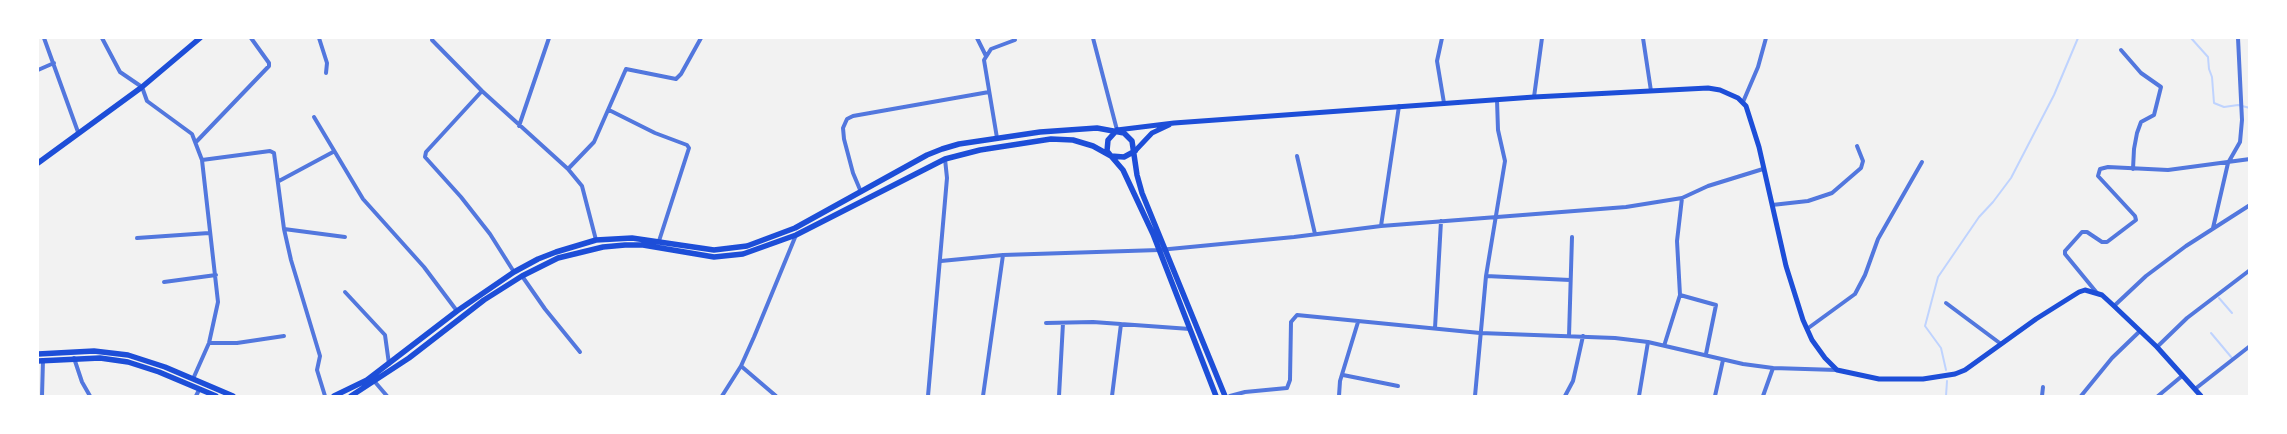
<!DOCTYPE html>
<style>
body{margin:0}
#map{position:relative;width:2287px;height:434px;overflow:hidden;background:#f2f2f2;font-family:"Times New Roman",serif}
canvas{display:block}
.frame{position:absolute;inset:0;border:39px solid #fff;pointer-events:none}
</style>
<div id="map">
<canvas width="2287" height="434"></canvas>
<div class="frame"></div>
</div>
<script>
const c = document.querySelector('canvas').getContext('2d');
c.lineJoin = 'round';
const poly = rows => new Path2D(rows.map(r => 'M' + r).join(''));
function strokePath(path, color, width, dash) { c.strokeStyle = color; c.lineWidth = width; c.lineCap = dash ? 'butt' : 'round'; c.setLineDash(dash || []); c.stroke(path); }
const stream = poly([
 [2191,38,2208,57,2209,69,2212,77,2214,103,2224,107,2238,105,2250,108],
 [2219,298,2232,313],
 [2211,333,2232,358],
 [1946,370,1941,348,1925,326,1938,277,1979,217,1993,202,2011,178,2054,95,2078,38],
 [1946,396,1947,381]
]);
const minor = poly([
 [44,38,78,132],
 [102,38,120,72,142,87,147,101,192,134,202,160,218,302,209,343,193,379],
 [319,38,327,63,326,73],
 [977,38,986,56],
 [1093,38,1117,130],
 [1442,38,1437,61,1444,103],
 [1643,38,1651,91],
 [432,40,482,91,568,169,582,186,596,240],
 [2121,50,2141,73,2161,87,2154,115,2141,122,2137,133,2134,149,2133,169],
 [38,70,54,63],
 [482,91,426,152,425,157,461,197,490,234,514,272],
 [1534,97,1542,38],
 [1743,102,1758,67,1766,38],
 [609,110,655,133,687,145,689,148,659,241],
 [314,117,363,199,424,267,457,311],
 [519,126,549,38],
 [997,138,984,60,991,49,1015,40],
 [197,141,269,66,269,63,251,38],
 [1297,156,1315,234],
 [202,160,270,151,274,153,284,229,291,260,320,356,317,370,325,396],
 [568,169,594,142,626,69,676,79,681,74,701,38],
 [279,181,333,152],
 [861,192,853,173,844,139,843,128,847,119,853,116,989,92],
 [1772,205,1808,201,1832,193,1861,168,1863,161,1857,146],
 [1381,226,1399,106],
 [2213,228,2228,163,2240,142,2242,120,2238,38],
 [284,229,345,237],
 [137,238,209,233],
 [941,261,1003,255,1159,250,1294,237,1381,226,1626,207,1682,198,1708,186,1763,169],
 [522,276,545,309,580,352],
 [1486,276,1570,280],
 [164,282,216,275],
 [345,292,385,335,389,364],
 [2097,293,2065,254,2065,251,2082,232,2087,232,2102,242,2107,242,2136,220,2135,216,2098,176,2100,169,2108,167,2168,170,2250,159],
 [1680,295,1716,305,1706,354],
 [1946,303,2001,344],
 [2114,306,2146,276,2186,246,2250,205],
 [1046,323,1093,322,1190,329],
 [1435,328,1441,221],
 [1807,329,1855,294,1865,275,1878,239,1922,162],
 [1569,336,1572,237],
 [209,343,237,343,284,336],
 [1664,346,1680,295,1677,241,1682,198],
 [2157,347,2187,318,2250,270],
 [74,358,82,382,90,396],
 [741,366,776,396],
 [1343,375,1398,386],
 [375,382,387,396],
 [2195,389,2250,346],
 [42,396,43,360],
 [196,396,199,390],
 [722,396,741,366,754,337,796,235],
 [928,396,947,178,945,159],
 [983,396,1003,255],
 [1059,396,1063,323],
 [1112,396,1121,324],
 [1230,396,1245,392,1287,388,1290,380,1291,322,1297,315,1480,333,1615,338,1648,342,1743,364,1773,368],
 [1339,396,1340,381,1358,322],
 [1475,396,1486,276,1505,161,1498,130,1497,100],
 [1565,396,1573,381,1583,336],
 [1639,396,1648,342],
 [1715,396,1723,360],
 [1763,396,1773,368,1837,370],
 [2042,396,2043,387],
 [2081,396,2112,358,2140,331],
 [2158,396,2182,376]
]);
const secondary = poly([
 [1117,130,1174,123,1534,97,1708,88,1720,90,1738,98,1746,106,1759,147,1786,266,1803,320,1812,340,1825,358,1837,370,1879,379,1923,379,1955,374,1965,370,2036,319,2079,292,2085,290,2102,295,2114,306,2157,347,2201,396],
 [1135,151,1152,133,1169,125]
]);
const primary = poly([
 [1117,130,1108,140,1107,151,1111,156,1124,157,1135,151],
 [38,354,94,351,128,355,165,367,233,396],
 [38,361,100,358,128,362,159,372,216,396],
 [334,396,367,380,457,311,514,272,538,259,556,252,596,240,632,238,714,250,747,246,795,228,927,155,942,149,959,144,1040,132,1097,128,1124,133,1132,141,1137,175,1142,193,1225,396],
 [351,396,409,358,484,300,522,276,558,258,603,247,625,245,643,245,714,257,743,254,796,235,945,159,980,150,1051,139,1073,140,1093,146,1111,156,1123,170,1153,234,1216,396]
]);
const trunk = poly([
 [38,163,142,87,200,38]
]);
strokePath(stream, '#bfd3fe', 2);
strokePath(minor, '#5277de', 4);
strokePath(secondary, '#1d4ed8', 5);
strokePath(primary, '#1d4ed8', 5.5);
strokePath(trunk, '#1d4ed8', 5.5);
</script>
